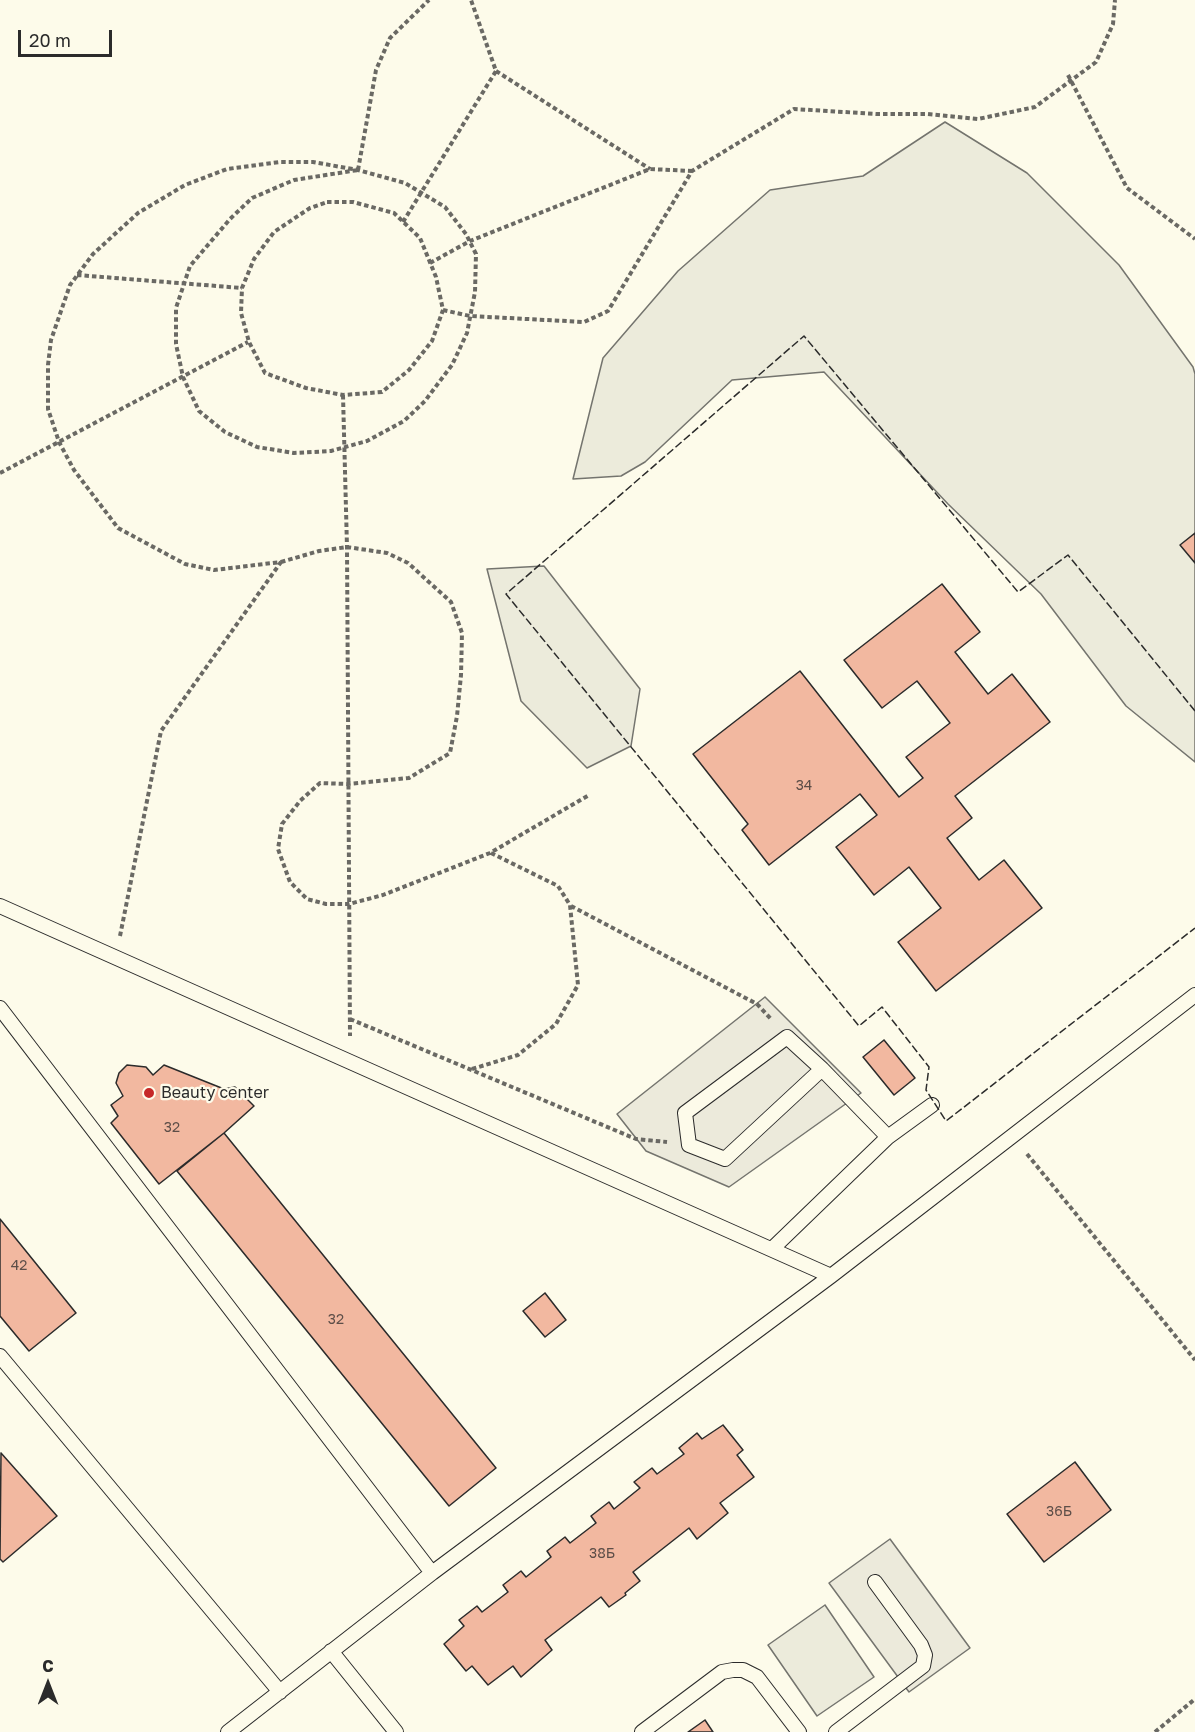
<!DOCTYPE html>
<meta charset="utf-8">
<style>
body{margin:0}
#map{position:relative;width:1195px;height:1732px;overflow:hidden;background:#fdfbea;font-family:"Golos Text",sans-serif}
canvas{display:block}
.north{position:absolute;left:18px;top:1654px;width:60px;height:60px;-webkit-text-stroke:4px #fdfbea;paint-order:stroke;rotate:0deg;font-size:16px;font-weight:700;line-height:24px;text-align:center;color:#2b2b2b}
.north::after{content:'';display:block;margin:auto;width:21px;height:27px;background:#2b2b2b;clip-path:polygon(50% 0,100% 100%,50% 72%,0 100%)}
.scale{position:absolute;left:18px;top:30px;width:94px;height:27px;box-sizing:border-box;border:3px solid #2b2b2b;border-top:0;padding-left:8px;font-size:18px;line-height:21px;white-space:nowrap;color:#2b2b2b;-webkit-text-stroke:4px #fdfbea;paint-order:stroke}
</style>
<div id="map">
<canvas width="1195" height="1732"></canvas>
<div class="north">С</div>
<div class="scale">20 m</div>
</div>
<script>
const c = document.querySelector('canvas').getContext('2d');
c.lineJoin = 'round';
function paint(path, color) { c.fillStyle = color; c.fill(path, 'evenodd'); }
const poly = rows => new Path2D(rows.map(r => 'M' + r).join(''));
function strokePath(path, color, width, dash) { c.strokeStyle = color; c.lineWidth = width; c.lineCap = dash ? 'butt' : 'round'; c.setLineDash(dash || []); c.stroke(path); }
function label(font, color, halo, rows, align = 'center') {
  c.font = font + ' "Golos Text",sans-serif'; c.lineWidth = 4.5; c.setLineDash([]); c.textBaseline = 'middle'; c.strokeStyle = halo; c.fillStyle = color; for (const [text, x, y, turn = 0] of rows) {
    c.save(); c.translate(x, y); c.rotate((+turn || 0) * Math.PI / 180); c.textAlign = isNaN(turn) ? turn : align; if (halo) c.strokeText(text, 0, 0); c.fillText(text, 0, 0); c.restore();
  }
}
const green = poly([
 [945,122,1027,173,1119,265,1193,367,1195,374,1195,762,1126,706,1041,594,948,504,824,372,732,380,645,462,621,476,573,479,603,358,678,271,770,190,863,176,945,122],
 [544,566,640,689,631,746,587,768,521,701,487,569,544,566],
 [825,1605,874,1677,817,1716,768,1645,825,1605]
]);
const parking = poly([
 [765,997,861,1093,729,1187,646,1151,617,1114,765,997],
 [890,1539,970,1648,909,1692,829,1583,890,1539]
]);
const building = poly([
 [1195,533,1195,563,1180,545,1195,533],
 [942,584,980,632,955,652,988,694,1012,674,1050,722,955,796,972,818,947,838,979,880,1004,860,1042,908,936,991,898,942,941,908,909,867,874,895,836,847,877,815,860,794,769,865,742,830,748,824,693,754,800,671,899,797,923,778,906,757,950,723,917,681,882,708,844,660,942,584],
 [884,1040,915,1078,894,1095,863,1057,884,1040],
 [127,1065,146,1067,153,1075,164,1065,224,1089,235,1087,254,1106,224,1133,159,1184,111,1123,118,1116,111,1105,123,1096,116,1083,119,1073,127,1065],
 [224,1133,496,1468,449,1506,177,1171,224,1133],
 [0,1219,76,1313,29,1351,0,1316,0,1219],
 [545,1293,566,1320,545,1337,523,1311,545,1293],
 [723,1425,743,1450,737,1455,754,1477,720,1503,728,1513,697,1539,689,1528,633,1572,640,1581,625,1593,626,1595,609,1607,601,1597,545,1640,552,1650,521,1677,513,1666,488,1685,472,1666,466,1671,444,1644,464,1626,459,1620,477,1606,482,1612,508,1592,503,1585,521,1571,526,1577,551,1557,547,1551,565,1537,570,1543,596,1523,591,1516,609,1502,614,1509,640,1488,634,1482,652,1468,657,1474,684,1454,679,1448,697,1433,702,1439,723,1425],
 [1,1453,57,1516,3,1562,0,1559,1,1453],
 [1075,1462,1111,1510,1044,1562,1007,1514,1075,1462],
 [705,1720,713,1732,688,1732,705,1720]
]);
const path = poly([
 [496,71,650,169],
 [1068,75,1127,188,1195,239],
 [358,170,376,70,390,38,429,0],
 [327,202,353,202,394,213,420,238,436,277,443,310,432,341,409,370,382,392,343,395,306,388,265,373,249,342,241,313,242,288,254,259,274,232,310,208,327,202],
 [403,222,496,71,471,0],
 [430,263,470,241,650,169,692,171],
 [77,275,242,288],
 [443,310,470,316,584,322,608,311,692,171,794,109,877,114,928,114,978,119,1035,107,1096,62,1113,24,1115,0],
 [343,395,347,547,350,1036],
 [0,473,248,342],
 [281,562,319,551,347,547,387,553,408,563,451,602,462,633,461,675,457,716,450,753,409,778,348,784,320,783,300,801,282,824,278,849,290,882,307,899,326,904,349,904,383,895,490,853,589,795],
 [571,906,757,1004,772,1020],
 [120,936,161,731,281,562,214,570,185,564,118,528,74,470,59,442,48,409,48,365,51,340,70,285,93,254,138,213,185,185,227,169,280,162,313,162,358,170,405,183,445,207,466,234,476,254,475,292,467,333,452,365,425,401,404,421,367,441,331,451,294,453,257,447,225,432,199,411,183,377,176,344,176,308,190,266,230,219,252,198,294,180,358,170],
 [350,1019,636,1139,667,1142],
 [472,1069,518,1055,556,1024,578,985,570,905,558,886,491,853],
 [1027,1154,1195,1360],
 [1155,1732,1195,1699]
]);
const service = poly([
 [0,906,831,1276],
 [0,1008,432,1573],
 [888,1137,932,1105],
 [773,1248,888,1137,822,1069,787,1037,685,1113,689,1145,725,1159,822,1069],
 [0,1356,280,1692],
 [331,1651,396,1732],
 [228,1732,432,1573,831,1276,1195,995],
 [642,1732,722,1672,733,1670,743,1670,757,1677,799,1732],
 [836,1732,923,1666,925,1655,921,1645,875,1582]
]);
const fence = poly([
 [1195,711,1068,555,1018,592,804,336,506,594,859,1026,882,1007,929,1067,926,1090,946,1121,1195,928]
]);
const markers = [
 [149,1093,6,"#c62828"]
];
const numberNames = [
 ["34",804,786],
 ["32",172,1128],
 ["42",19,1266],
 ["32",336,1320],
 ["36Б",1059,1512],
 ["38Б",602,1554]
];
const poiNames = [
 ["Beauty center",161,1093]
];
paint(green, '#ecebdb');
strokePath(green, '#74746e', 1.5);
paint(parking, '#eceadb');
strokePath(parking, '#74746e', 1.5);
paint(building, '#f2b8a0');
strokePath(building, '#2b2b2b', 1.5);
strokePath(service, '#2b2b2b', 16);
strokePath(path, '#6a6964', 4, [4.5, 3]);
strokePath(service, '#fdfbea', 14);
strokePath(fence, '#2b2b2b', 1.5, [8, 3]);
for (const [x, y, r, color] of markers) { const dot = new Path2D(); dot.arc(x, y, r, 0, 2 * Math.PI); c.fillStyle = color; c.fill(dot); strokePath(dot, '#fdfbea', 2); }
label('14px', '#5d4e48', null, numberNames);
label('16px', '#2b2b2b', '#fdfbea', poiNames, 'left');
</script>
